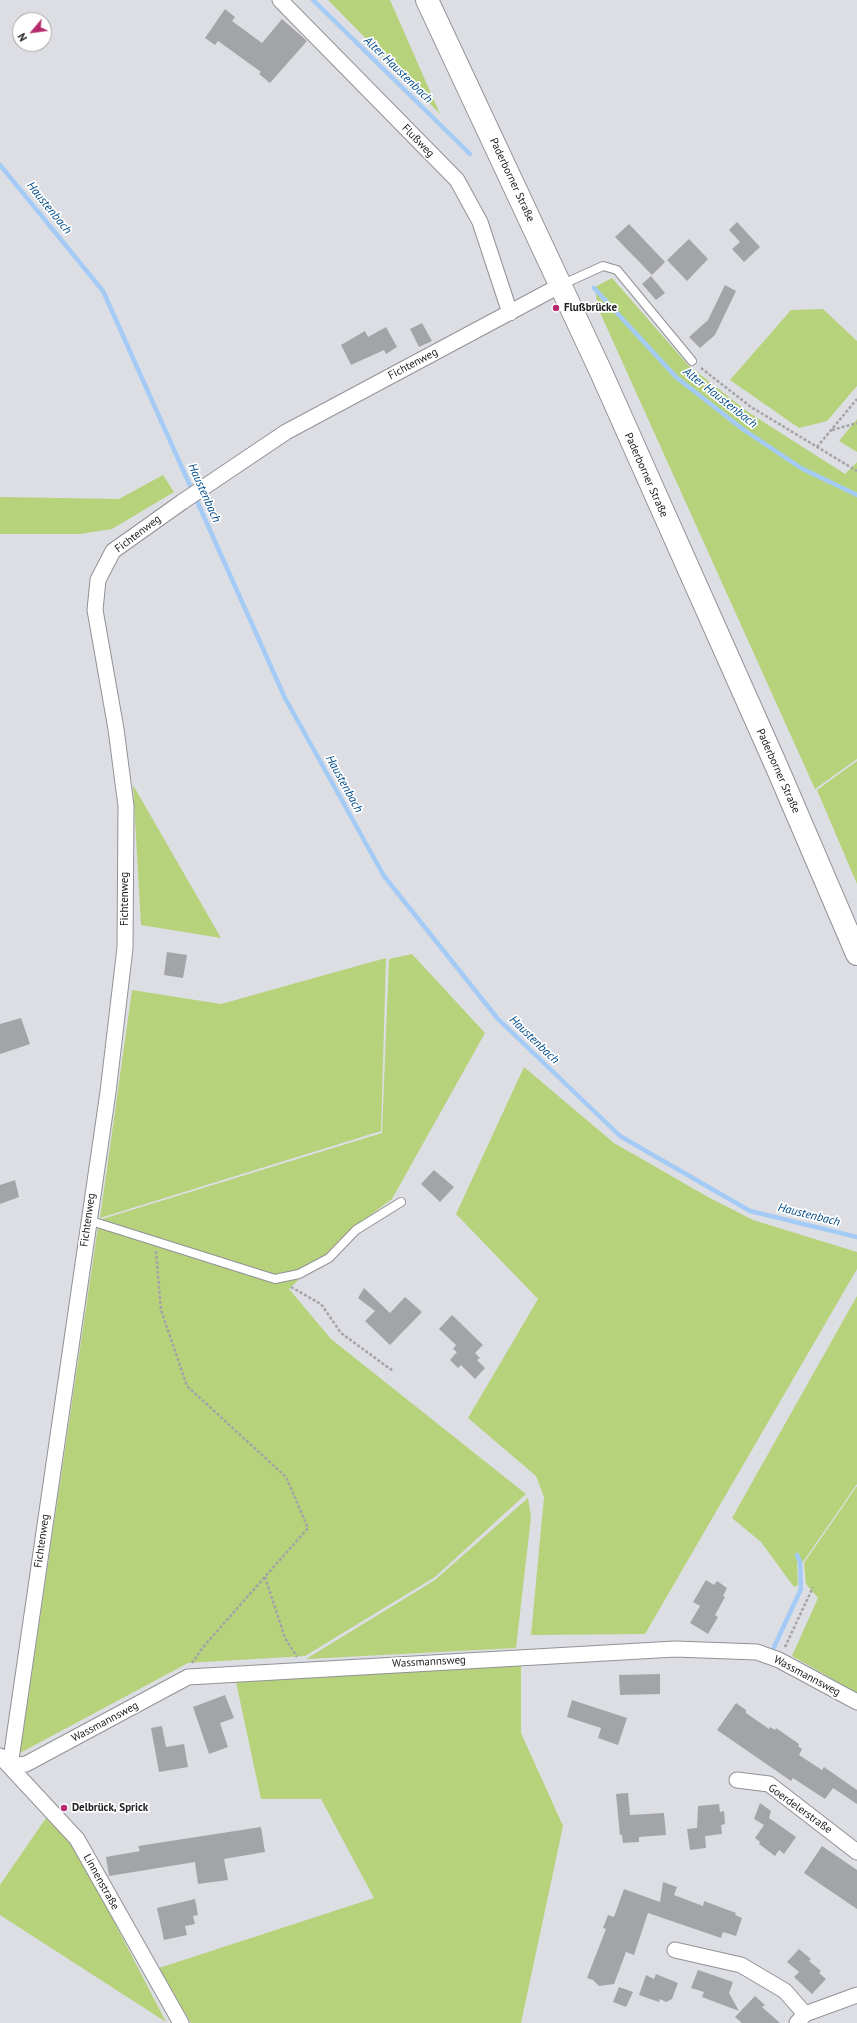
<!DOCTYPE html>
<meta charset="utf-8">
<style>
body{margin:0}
#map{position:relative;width:857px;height:2023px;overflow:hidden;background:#dddee3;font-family:"PT Sans",sans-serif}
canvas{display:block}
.north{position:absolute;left:12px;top:12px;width:40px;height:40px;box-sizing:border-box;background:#fff;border:1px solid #a6a6a7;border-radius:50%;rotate:241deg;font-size:11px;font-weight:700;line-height:16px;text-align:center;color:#212123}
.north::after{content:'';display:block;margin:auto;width:14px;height:18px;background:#b42c6e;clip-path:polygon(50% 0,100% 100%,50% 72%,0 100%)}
</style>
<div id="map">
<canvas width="857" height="2023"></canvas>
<div class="north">N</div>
</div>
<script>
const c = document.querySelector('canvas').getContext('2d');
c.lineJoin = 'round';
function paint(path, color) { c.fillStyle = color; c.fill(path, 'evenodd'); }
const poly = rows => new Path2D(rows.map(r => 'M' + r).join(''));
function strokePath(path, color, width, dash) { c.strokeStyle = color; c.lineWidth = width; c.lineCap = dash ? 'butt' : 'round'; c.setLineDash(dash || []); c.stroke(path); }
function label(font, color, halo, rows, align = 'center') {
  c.font = font + ' "PT Sans",sans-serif'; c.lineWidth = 3.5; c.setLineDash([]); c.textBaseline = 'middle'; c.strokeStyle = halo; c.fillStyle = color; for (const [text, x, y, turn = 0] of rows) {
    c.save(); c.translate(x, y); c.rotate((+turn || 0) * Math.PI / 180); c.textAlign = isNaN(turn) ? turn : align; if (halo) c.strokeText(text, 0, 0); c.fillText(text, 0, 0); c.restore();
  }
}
const green = poly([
 [328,0,390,0,440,114],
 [612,278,688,365,748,412,845,474,857,462,857,759,815,789,598,308,595,287],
 [823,309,857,341,857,386,827,421,799,428,730,380,791,310],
 [857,419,857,452,839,441],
 [163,475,174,492,112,529,80,534,0,534,0,497,119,499],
 [857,761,857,884,817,790],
 [133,785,221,938,141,925],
 [412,954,485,1033,392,1199,353,1228,289,1289,331,1339,526,1494,435,1577,305,1656,188,1663,20,1753,99,1220,382,1133,389,959],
 [386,958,381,1131,100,1218,132,990,221,1004],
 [524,1067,614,1143,708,1197,753,1220,857,1252,857,1269,645,1634,531,1635,544,1497,536,1476,468,1418,538,1299,456,1214],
 [857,1296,857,1484,803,1562,797,1562,798,1585,794,1587,761,1542,732,1518],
 [857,1486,857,1693,792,1656,818,1598,806,1584,804,1563],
 [528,1498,531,1517,516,1648,306,1659,435,1580],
 [521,1665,521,1733,563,1826,521,2023,191,2023,159,1968,374,1898,321,1799,261,1799,236,1682],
 [46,1818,77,1850,166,2022,0,1915,0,1885]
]);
const stream = poly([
 [313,0,470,154],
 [0,165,103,291,285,698,384,876,498,1019,620,1136,750,1211,857,1237],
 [594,288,676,377,744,430,801,468,857,495],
 [774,1647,801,1589,800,1562,797,1555]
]);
const building = poly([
 [225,9,235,17,232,21,262,43,282,19,307,41,270,83,259,74,261,72,218,41,215,45,205,38],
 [737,222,760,247,744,262,732,249,740,242,729,230],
 [629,224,665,262,652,275,615,237],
 [689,239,708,259,687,281,667,260],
 [651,276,665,293,656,300,642,284],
 [725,285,736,291,715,335,700,348,689,337,708,320],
 [422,323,432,341,419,347,410,329],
 [386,327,397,347,386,354,384,350,351,365,341,345,365,331,368,337],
 [167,952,187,955,183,978,164,975],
 [21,1018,30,1044,0,1054,0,1024],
 [434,1170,454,1187,440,1202,421,1184],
 [15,1180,19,1197,0,1204,0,1185],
 [364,1288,390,1313,405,1297,422,1312,390,1345,365,1321,375,1311,358,1298],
 [452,1315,483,1345,475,1353,480,1358,477,1360,485,1368,475,1379,461,1365,458,1368,450,1360,457,1352,453,1349,456,1345,439,1329],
 [706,1580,714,1585,717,1581,727,1588,723,1596,725,1597,715,1615,718,1617,708,1634,690,1623,700,1606,693,1602],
 [660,1674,660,1694,620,1695,619,1675],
 [225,1695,234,1718,220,1723,228,1747,209,1754,193,1707],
 [572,1700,627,1718,618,1745,598,1738,601,1728,567,1717],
 [736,1703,746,1710,746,1713,769,1729,770,1727,775,1730,776,1728,799,1744,798,1746,802,1749,799,1755,822,1770,824,1767,857,1790,857,1804,833,1788,825,1799,793,1778,791,1781,717,1730],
 [162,1726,166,1747,184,1744,188,1767,159,1772,151,1728],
 [628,1793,630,1815,664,1813,666,1835,639,1837,639,1842,623,1843,622,1835,620,1835,616,1794],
 [760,1803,771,1811,769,1818,796,1837,784,1854,779,1850,775,1856,759,1844,760,1842,755,1838,764,1825,754,1819],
 [719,1804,720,1812,724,1811,725,1824,721,1825,722,1834,705,1836,706,1848,690,1850,687,1829,697,1828,698,1806],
 [261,1827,265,1852,224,1859,228,1880,198,1884,195,1862,109,1876,106,1857,140,1851,138,1846],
 [822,1846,857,1870,857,1909,804,1873],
 [663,1882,677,1887,674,1895,703,1906,704,1901,736,1913,735,1915,742,1918,736,1936,723,1932,721,1938,648,1913,634,1955,626,1952,614,1984,599,1986,593,1980,587,1978,606,1929,603,1928,608,1915,614,1917,624,1889,660,1902],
 [195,1899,198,1915,193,1916,195,1924,185,1926,187,1935,164,1940,157,1908],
 [799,1949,811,1959,809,1961,821,1971,819,1973,826,1979,812,1994,794,1977,799,1972,787,1962],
 [698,1970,733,1982,729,1993,739,2011,702,1997,704,1992,691,1988],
 [656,1974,678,1983,672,1999,666,2002,660,1999,659,2002,639,1995,646,1975,654,1979],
 [619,1987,633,1992,626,2007,613,2002],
 [755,1996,765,2005,762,2007,780,2023,742,2023,735,2017]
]);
const path = poly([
 [701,368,751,407,857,471],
 [832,430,857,423],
 [817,447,857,399],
 [156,1251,161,1310,187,1386,286,1477,308,1528,204,1646,192,1663],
 [291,1287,321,1304,341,1333,393,1371],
 [265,1577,285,1638,297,1657],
 [785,1647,813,1587]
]);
const lane = poly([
 [561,285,603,266,617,270,692,361],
 [88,1220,275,1279,299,1274,329,1258,356,1230,401,1202]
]);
const street = poly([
 [280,0,457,180,480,222,510,313],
 [0,1756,77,1839,181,2023],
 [10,1766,108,1092,125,948,126,806,116,729,95,610,98,580,113,551,182,502,286,432,561,285],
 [10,1766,26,1764,188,1677,675,1649,757,1652,779,1660,857,1702],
 [737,1780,769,1784,857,1852],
 [675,1950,741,1965,785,1991,805,2014],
 [797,2023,805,2014,857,1995]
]);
const primary = poly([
 [427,0,601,372,776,765,857,954]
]);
const markers = [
 [556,308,4,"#b42c6e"],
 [64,1808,4,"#b42c6e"]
];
const streetNames = [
 ["Flußweg",418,141,46],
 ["Paderborner Straße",512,180,65],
 ["Fichtenweg",413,364,-28],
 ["Paderborner Straße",646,475,66],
 ["Fichtenweg",138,534,-37],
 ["Paderborner Straße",778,771,66],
 ["Fichtenweg",125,899,-90],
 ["Fichtenweg",88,1220,-82],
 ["Fichtenweg",42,1541,-82],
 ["Wassmannsweg",429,1662,-3],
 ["Wassmannsweg",807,1676,28],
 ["Wassmannsweg",105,1722,-28],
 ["Goerdelerstraße",800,1809,36],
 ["Linnenstraße",101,1882,61]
];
const poiNames = [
 ["Flußbrücke",564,308],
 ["Delbrück, Sprick",72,1808]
];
const waterNames = [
 ["Alter Haustenbach",398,70,44],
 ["Haustenbach",49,208,51],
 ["Alter Haustenbach",720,398,38],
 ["Haustenbach",204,493,66],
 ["Haustenbach",344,784,61],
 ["Haustenbach",534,1040,44],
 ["Haustenbach",809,1215,14]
];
paint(green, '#b6d27a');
strokePath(stream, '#a4cbf5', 4.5);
paint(building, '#a3a4a8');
strokePath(lane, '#919297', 10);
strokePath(street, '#919297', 17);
strokePath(primary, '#919297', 24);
strokePath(path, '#a4a4a8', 2.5, [3, 2]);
strokePath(lane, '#fff', 8);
strokePath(street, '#fff', 15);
strokePath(primary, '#fff', 22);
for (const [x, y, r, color] of markers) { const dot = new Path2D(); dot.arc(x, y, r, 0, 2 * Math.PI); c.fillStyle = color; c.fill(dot); strokePath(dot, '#fff', 1.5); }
label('11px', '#212123', '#fff', streetNames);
label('bold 11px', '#212123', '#fff', poiNames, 'left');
label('italic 12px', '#004c89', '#fff', waterNames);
</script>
